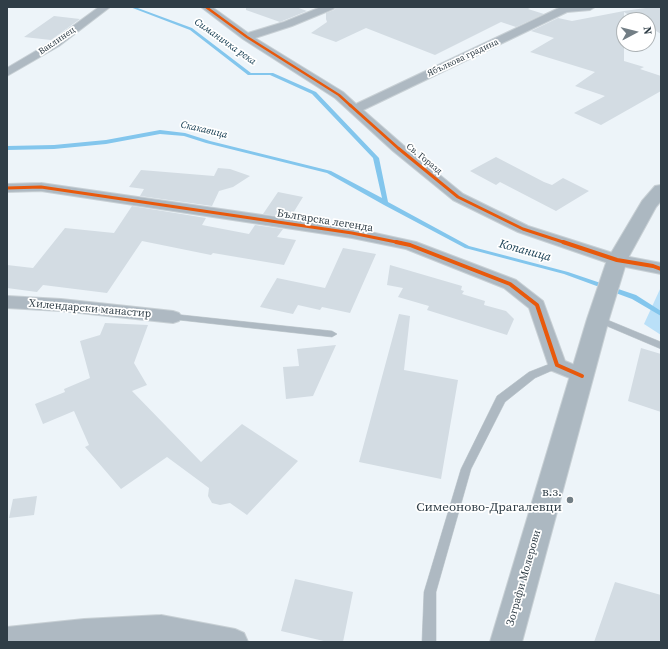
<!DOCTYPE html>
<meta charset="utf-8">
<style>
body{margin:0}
#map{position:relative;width:668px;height:649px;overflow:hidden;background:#edf4f9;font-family:"Source Serif 4",serif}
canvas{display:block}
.frame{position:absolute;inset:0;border:8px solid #303e47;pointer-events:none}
.north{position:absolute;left:616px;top:12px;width:40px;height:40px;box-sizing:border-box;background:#fff;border:1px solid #acb2b5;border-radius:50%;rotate:83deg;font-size:11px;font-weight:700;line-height:16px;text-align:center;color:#303e47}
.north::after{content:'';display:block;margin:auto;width:14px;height:18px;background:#727e85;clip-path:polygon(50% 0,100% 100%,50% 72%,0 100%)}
</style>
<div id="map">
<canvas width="668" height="649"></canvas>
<div class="frame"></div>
<div class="north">N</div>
</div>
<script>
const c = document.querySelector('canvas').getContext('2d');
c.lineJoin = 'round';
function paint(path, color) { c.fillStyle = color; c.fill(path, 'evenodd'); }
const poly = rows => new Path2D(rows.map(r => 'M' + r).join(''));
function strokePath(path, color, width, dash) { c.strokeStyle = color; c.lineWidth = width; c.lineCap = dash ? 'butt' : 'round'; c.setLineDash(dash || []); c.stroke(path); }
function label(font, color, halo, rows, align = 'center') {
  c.font = font + ' "Source Serif 4",serif'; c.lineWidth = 3.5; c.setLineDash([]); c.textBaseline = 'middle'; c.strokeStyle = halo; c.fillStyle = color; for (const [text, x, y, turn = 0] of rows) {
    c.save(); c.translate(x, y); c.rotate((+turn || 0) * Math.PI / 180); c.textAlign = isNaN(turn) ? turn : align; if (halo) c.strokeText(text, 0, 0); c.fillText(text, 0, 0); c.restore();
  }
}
const green = poly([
 [661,287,661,335,644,324]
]);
const stream = poly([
 [130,7,135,7,192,28,251,73,273,73,316,92,379,158,388,202,469,246,568,272,636,295,661,311,661,316,632,299,564,274,465,248,384,205,327,173,206,143,184,136,160,134,106,144,54,149,7,150,7,146,54,145,106,140,160,130,185,133,210,141,331,171,382,198,373,158,312,94,270,75,248,75,190,30,130,7]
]);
const building = poly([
 [246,7,296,7,307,11,280,22,246,10],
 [336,7,532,7,528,9,544,14,516,27,501,22,435,55,366,28,336,42,311,33,327,22,326,19,326,13,334,10],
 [653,7,661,7,661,34,648,26,648,20,637,20,624,12,624,61,644,67,640,69,661,76,661,91,601,125,574,113,605,96,575,86,595,72,530,52,554,38,531,31,558,18,572,21,624,11],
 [54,16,80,19,51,40,24,37],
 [496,157,544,182,552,185,563,178,589,191,556,211,500,182,496,185,470,171],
 [218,168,230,169,250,176,233,187,219,191,212,206,140,196,144,189,129,187,141,170,214,176],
 [278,192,303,197,290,218,263,214],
 [132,206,206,218,202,225,249,234,255,225,283,229,277,237,296,240,284,265,213,253,211,255,142,241,107,293,43,285,37,292,7,288,7,265,33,268,65,228,114,233],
 [343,248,376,254,350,313,322,307,320,310,298,305,293,314,260,307,277,278,325,288],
 [390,265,462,286,461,290,464,291,462,294,485,301,484,305,506,311,514,319,507,335,427,310,429,306,398,297,403,288,387,285],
 [399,314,410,316,404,370,458,380,441,479,359,462],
 [105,323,148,325,134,363,147,385,132,391,201,462,242,424,298,461,247,515,230,503,220,505,212,503,208,496,209,488,167,457,121,489,85,447,89,445,74,411,43,424,35,404,65,392,64,389,90,378,80,341,100,335],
 [336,345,313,396,286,399,283,367,299,366,297,349],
 [641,348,661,354,661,412,628,401],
 [37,496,34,515,9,518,13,499],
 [295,579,353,592,343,642,328,642,281,631],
 [615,582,661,595,661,642,594,642]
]);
const lane = poly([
 [173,314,332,331,337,334,332,337,170,319,169,317,173,314],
 [598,316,661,342,661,349,595,321,594,319,595,317,598,316],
 [557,361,560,363,562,365,560,367,535,378,505,402,471,469,436,592,436,642,422,642,424,592,461,469,497,396,529,372,557,361]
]);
const street = poly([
 [99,7,110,7,59,46,7,76,7,68,51,42,99,7],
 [201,7,212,7,248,33,284,22,321,7,335,7,333,9,292,26,255,38,343,92,356,104,561,7,595,7,590,10,567,12,363,110,403,145,463,194,528,226,619,255,661,263,661,274,611,264,518,232,453,200,393,151,335,98,243,39,201,7],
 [41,183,352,228,416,242,516,280,543,301,565,361,589,371,592,376,589,381,582,383,550,370,529,308,504,288,406,249,352,238,41,191,7,192,7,184,41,183],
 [7,296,61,299,173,311,179,313,182,317,179,321,173,323,61,311,7,308,7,296],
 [161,615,235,629,244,633,248,642,7,642,7,627,84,619,161,615]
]);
const secondary = poly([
 [661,185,661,201,656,207,627,260,609,319,522,642,490,642,587,319,607,260,642,201,655,186,661,185]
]);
const cyclewayFar2 = poly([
 [206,7,247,37,339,95,351,106]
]);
const cyclewayFar1 = poly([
 [350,105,398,148,458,197,523,229,566,243],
 [7,188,41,187,352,233,401,243]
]);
const cycleway = poly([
 [396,242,410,245,510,284,537,305,557,365,582,376],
 [563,242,617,260,653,266,661,269]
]);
const markers = [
 [570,500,4,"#727e85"]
];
const farStreetnames = [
 ["Ваклинец",57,41,-34],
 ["Ябълкова градина",463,58,-25],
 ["Св. Горазд",424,159,39]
];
const farWaternames = [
 ["Симаничка река",225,42,35],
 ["Скакавица",204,130,13]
];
const streetNames = [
 ["Българска легенда",325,221,9],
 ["Хилендарски манастир",90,309,5],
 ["Зографи Молерови",524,578,-74]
];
const waterNames = [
 ["Копаница",525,251,15]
];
const nearPoinames = [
 ["в.з.",562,493],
 ["Симеоново-Драгалевци",562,508]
];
paint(green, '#bae0f8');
paint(stream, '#83c6ed');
paint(building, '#d3dce3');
strokePath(lane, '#c8d0d5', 1);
strokePath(street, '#c8d0d5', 2);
strokePath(secondary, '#c8d0d5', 2);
paint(lane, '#aeb9c2');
paint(street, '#aeb9c2');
paint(secondary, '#acb8c1');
strokePath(cyclewayFar2, '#e8590c', 2.5);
strokePath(cyclewayFar1, '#e8590c', 3);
strokePath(cycleway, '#e8590c', 4);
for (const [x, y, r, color] of markers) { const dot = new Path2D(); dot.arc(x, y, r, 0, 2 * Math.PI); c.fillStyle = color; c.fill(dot); strokePath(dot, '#fff', 1.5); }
label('9px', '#303e47', '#fff', farStreetnames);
label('italic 10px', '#083248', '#fff', farWaternames);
label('11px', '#303e47', '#fff', streetNames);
label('italic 12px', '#083248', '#fff', waterNames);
label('13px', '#303e47', '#fff', nearPoinames, 'right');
</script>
